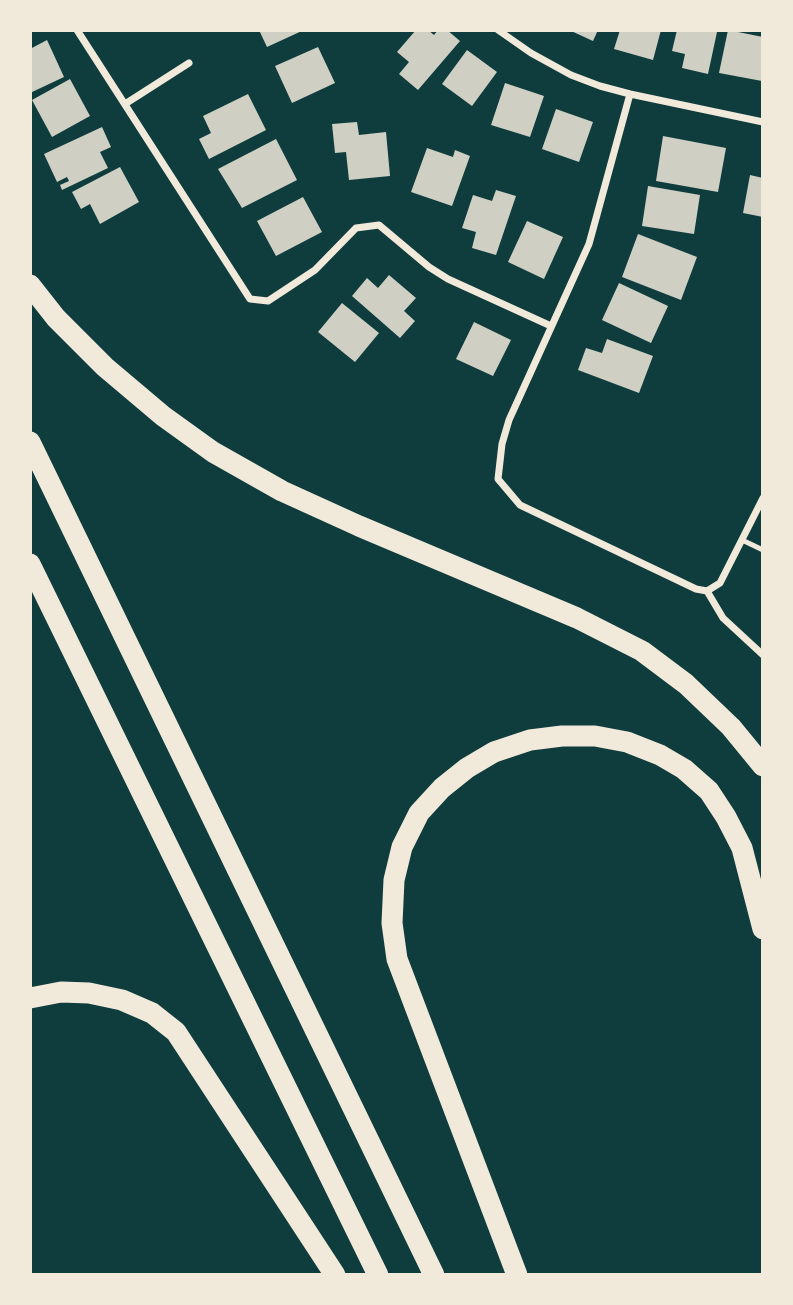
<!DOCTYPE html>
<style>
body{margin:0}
#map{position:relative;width:793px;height:1305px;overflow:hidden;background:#0f3d3e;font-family:Inter,sans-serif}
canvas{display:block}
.frame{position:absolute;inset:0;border:32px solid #f1e9da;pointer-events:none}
</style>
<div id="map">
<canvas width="793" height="1305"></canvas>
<div class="frame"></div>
</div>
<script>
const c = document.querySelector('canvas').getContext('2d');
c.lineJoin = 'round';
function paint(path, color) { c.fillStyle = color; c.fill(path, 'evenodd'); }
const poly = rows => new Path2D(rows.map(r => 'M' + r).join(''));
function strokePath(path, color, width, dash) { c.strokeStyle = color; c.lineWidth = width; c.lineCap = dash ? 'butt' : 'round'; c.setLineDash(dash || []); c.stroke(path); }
const building = poly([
 [259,30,304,30,267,47],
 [416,30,428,30,434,35,438,30,447,30,460,41,418,90,399,74,409,62,397,52],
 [569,30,598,30,593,41],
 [620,30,661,30,653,60,614,49],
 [677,30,717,32,708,74,682,68,685,54,672,51],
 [728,30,763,37,762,81,719,73],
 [47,40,64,77,30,93,30,49],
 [318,47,335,83,292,103,275,66],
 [467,50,497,72,472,106,442,84],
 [70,79,90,116,52,137,32,100],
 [505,83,544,96,530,137,491,125],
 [248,94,266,130,209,159,199,139,211,133,203,116],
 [556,109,593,122,579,162,542,149],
 [357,122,359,135,386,132,390,176,349,180,346,152,335,153,332,124],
 [102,127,111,147,100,152,108,168,62,190,60,185,69,181,67,177,57,182,44,154],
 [663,136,726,148,718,192,656,181],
 [276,139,297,180,242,208,218,169],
 [427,148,453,157,455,150,470,156,452,206,411,192],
 [120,167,139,202,100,224,90,204,81,209,72,192],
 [750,175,763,178,763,217,743,213],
 [648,186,700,195,694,234,642,226],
 [496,190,516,196,496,255,472,248,476,232,462,228,473,195,492,201],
 [303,197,322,232,276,256,257,221],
 [527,221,563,237,544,279,508,262],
 [638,234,697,257,681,300,622,277],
 [389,275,416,298,404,311,415,321,400,338,352,296,367,278,378,288],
 [619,283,668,306,651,343,602,320],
 [342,303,379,333,355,362,318,332],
 [474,322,511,340,493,376,456,359],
 [607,339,653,356,639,393,578,370,586,348,602,353]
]);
const service = poly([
 [742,540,763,550]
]);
const minor = poly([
 [77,30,250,299,268,301,315,270,356,228,379,225,429,267,448,279,551,326],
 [498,30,531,53,571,75,600,86,630,94,763,122],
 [630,94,589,244,509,420,502,444,498,479,520,505,696,589,707,591,720,583,763,498],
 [125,104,189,63],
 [707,591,723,618,763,655]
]);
const motorway = poly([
 [30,285,56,318,105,367,163,416,213,452,282,491,359,526,577,618,642,651,686,684,731,727,763,766],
 [30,442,434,1275],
 [30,564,378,1275],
 [30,998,61,992,89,993,122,1000,152,1013,176,1032,335,1275],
 [517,1275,397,959,392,923,394,880,402,847,419,813,442,788,467,768,494,752,530,740,562,736,595,736,627,742,660,755,684,769,709,791,726,817,742,848,763,929]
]);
paint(building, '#cfcfc3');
strokePath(service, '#f1e9da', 5);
strokePath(minor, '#f1e9da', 7);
strokePath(motorway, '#f1e9da', 21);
</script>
